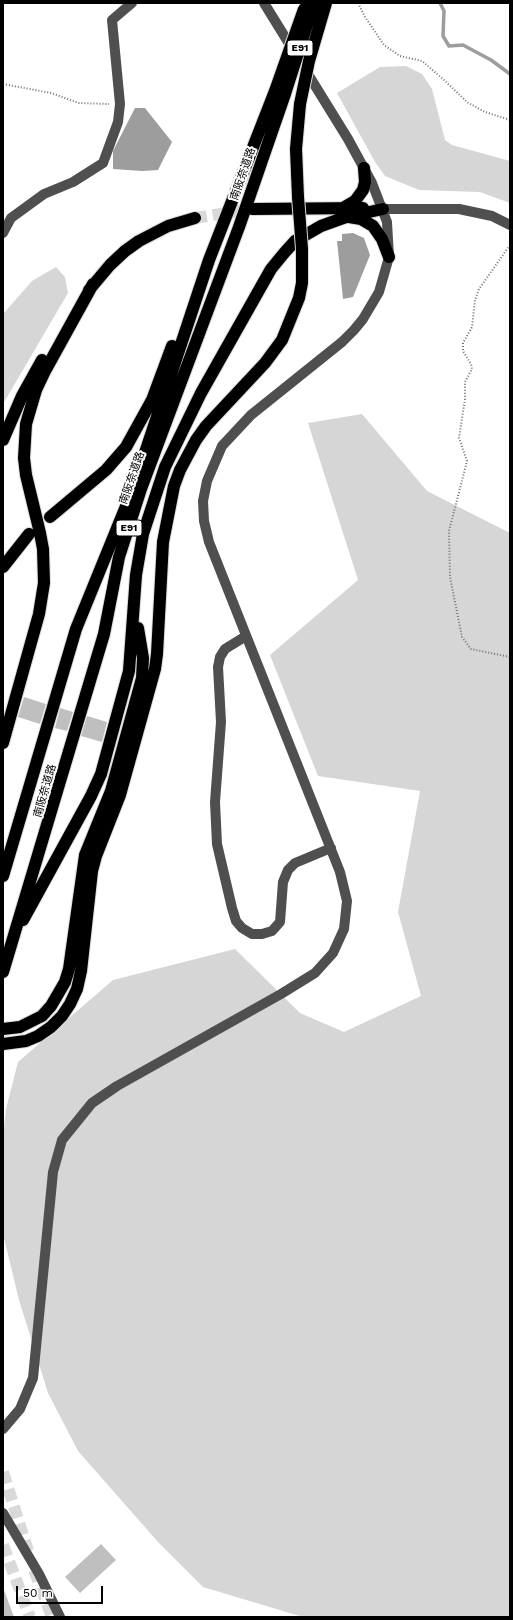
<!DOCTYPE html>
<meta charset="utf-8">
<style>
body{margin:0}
#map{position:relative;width:513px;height:1620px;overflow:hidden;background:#fff;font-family:"Work Sans",sans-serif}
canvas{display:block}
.frame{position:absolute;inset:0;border:4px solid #000;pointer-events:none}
.scale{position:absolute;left:16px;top:1586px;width:87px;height:18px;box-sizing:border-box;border:2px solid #000;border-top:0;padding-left:5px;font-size:12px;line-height:14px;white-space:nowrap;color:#000;-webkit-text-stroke:3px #fff;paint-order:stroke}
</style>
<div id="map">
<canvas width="513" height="1620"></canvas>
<div class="frame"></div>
<div class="scale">50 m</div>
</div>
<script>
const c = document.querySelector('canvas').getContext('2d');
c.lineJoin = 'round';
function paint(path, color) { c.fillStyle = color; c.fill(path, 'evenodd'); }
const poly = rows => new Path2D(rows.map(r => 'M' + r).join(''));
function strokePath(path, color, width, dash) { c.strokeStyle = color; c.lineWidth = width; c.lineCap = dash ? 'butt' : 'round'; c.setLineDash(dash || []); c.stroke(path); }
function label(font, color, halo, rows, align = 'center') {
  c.font = font + ' "Work Sans","Noto Sans JP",sans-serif'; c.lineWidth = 4; c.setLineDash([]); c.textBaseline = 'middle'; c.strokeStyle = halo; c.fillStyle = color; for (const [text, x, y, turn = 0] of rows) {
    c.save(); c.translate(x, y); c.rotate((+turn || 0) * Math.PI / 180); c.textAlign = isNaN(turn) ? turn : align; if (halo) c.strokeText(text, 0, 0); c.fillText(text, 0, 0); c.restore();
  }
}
const green = poly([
 [406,66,422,74,432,89,445,140,452,145,510,161,510,203,480,192,419,190,385,176,375,162,337,93,380,67],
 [56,267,65,277,68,293,3,404,3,314,32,281],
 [362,414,427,491,510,533,510,1617,303,1617,203,1587,158,1542,78,1451,48,1393,19,1300,3,1234,3,1138,6,1109,18,1062,113,980,235,949,300,1013,344,1032,421,996,398,912,420,791,318,776,270,655,358,580,308,423]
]);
const water = poly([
 [135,108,145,108,172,142,158,170,142,171,113,169,113,151],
 [353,233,364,238,370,255,353,297,343,299,337,241,342,241,342,234]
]);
const stream = poly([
 [440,3,444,11,443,36,449,46,463,45,491,60,510,74]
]);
const building = poly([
 [24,697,46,704,40,724,18,717],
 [60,708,73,712,67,731,55,728],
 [87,716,107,722,102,742,81,736],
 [101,1544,116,1560,80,1593,65,1577],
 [3,1590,4,1590,14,1617,3,1617]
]);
const highwayTunnel = poly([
 [195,218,252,209],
 [3,1472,28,1551],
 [3,1545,30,1617],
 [34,1570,52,1617]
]);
const path = poly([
 [358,3,365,17,384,45,400,56,422,61,443,79,467,102,485,112,510,120],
 [3,84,51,93,79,103,109,104],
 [510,245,479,289,475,300,472,327,463,343,463,351,471,364,472,369,465,382,465,399,459,438,467,461,449,531,450,577,462,637,471,649,510,657]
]);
const minor = poly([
 [383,209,459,209,492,216,510,225],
 [3,233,11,218,44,194,73,182,103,163,118,122,120,104,112,20,132,3],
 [246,636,225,649,220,657,218,667,221,722,215,802,217,844,232,908,236,921,242,928,252,934,262,934,272,931,280,922,283,882,288,870,295,863,331,848],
 [3,1429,20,1409,33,1378,53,1172,62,1140,92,1103,117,1086,281,994,315,973,333,953,344,929,347,901,340,872,209,542,204,521,203,501,207,481,222,446,251,415,342,342,354,330,363,319,379,292,389,257,387,222,372,183,348,139,264,3],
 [3,1513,39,1574,60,1617]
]);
const highway = poly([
 [298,197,296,149,300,104],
 [343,208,355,201,363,190,365,182,364,168],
 [252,209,363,208],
 [349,217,361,219,373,226,382,239,389,257],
 [89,290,110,265,125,251,139,241,168,226,195,218],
 [3,440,22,396,42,360],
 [50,517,106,470,126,447,152,400,172,346],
 [3,567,29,534],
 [3,743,39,614,44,583,43,549,40,533,26,475,24,458,26,424,36,390,45,371,93,284],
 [3,876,76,629,133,489,209,260,275,91],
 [23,920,91,796,101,774,129,671,136,575,143,534,165,467,201,393,258,292,271,269,285,252,295,241,321,226,346,217,383,209],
 [3,972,104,634,119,557,141,489,239,227,285,94],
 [3,1029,20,1027,42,1016,51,1006,65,982,69,969,85,855,111,791,142,678,143,658,138,628],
 [3,1044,26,1041,38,1036,51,1027,62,1016,70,1004,77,989,81,971,92,871,96,856,120,795,155,669,157,654,163,542,174,486,180,470,196,440,206,426,265,363,282,340,299,298,302,283,302,249]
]);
const highwayBridge = poly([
 [275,91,304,9],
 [285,94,314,3],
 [300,104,309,61,326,3],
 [298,197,302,249]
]);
const shields = [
 [300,48,26],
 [129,528,26]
];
const shieldNames = [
 ["E91",300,48],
 ["E91",129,528]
];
const streetNames = [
 ["南阪奈道路",243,174,-71],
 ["南阪奈道路",132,478,-71],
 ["南阪奈道路",45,791,-74]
];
paint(green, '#d6d6d6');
paint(water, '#9d9d9d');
strokePath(stream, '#9d9d9d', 3.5);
paint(building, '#bfbfbf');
strokePath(highwayTunnel, '#d9d9d9', 12, [12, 6]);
strokePath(highway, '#dbdbdb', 14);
strokePath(path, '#717171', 2, [1, 2]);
strokePath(minor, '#4f4f4f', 10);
strokePath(highway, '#000', 12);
strokePath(highwayBridge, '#dbdbdb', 14, []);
strokePath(highwayBridge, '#000', 12);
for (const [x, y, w] of shields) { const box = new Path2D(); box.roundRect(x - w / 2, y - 8, w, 16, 3); c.fillStyle = '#fff'; c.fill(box); strokePath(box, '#000', 1); }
label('bold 10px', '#000', null, shieldNames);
label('11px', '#000', '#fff', streetNames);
</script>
